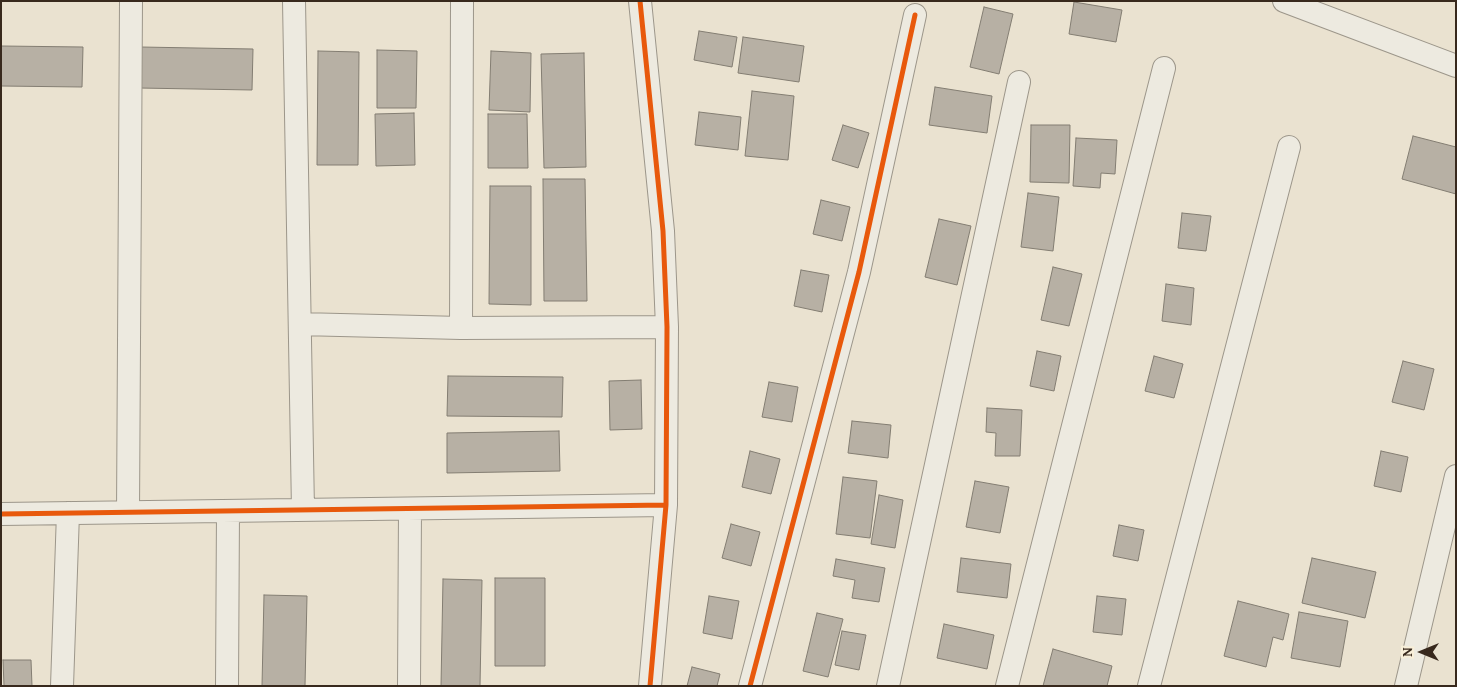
<!DOCTYPE html>
<style>
body{margin:0}
#map{position:relative;width:1457px;height:687px;overflow:hidden;background:#eae2d0;font-family:"Gentium Book Plus",serif}
canvas{display:block}
.frame{position:absolute;inset:0;border:2px solid #38291d;pointer-events:none}
.north{position:absolute;left:1397px;top:627px;width:50px;height:50px;-webkit-text-stroke:4px #f8efd9;paint-order:stroke;rotate:270deg;font-size:14px;font-weight:700;line-height:20px;text-align:center;color:#38291d}
.north::after{content:'';display:block;margin:auto;width:18px;height:22px;background:#38291d;clip-path:polygon(50% 0,100% 100%,50% 72%,0 100%)}
</style>
<div id="map">
<canvas width="1457" height="687"></canvas>
<div class="frame"></div>
<div class="north">N</div>
</div>
<script>
const c = document.querySelector('canvas').getContext('2d');
c.lineJoin = 'round';
function paint(path, color) { c.fillStyle = color; c.fill(path, 'evenodd'); }
const poly = rows => new Path2D(rows.map(r => 'M' + r).join(''));
function strokePath(path, color, width, dash) { c.strokeStyle = color; c.lineWidth = width; c.lineCap = dash ? 'butt' : 'round'; c.setLineDash(dash || []); c.stroke(path); }
const building = poly([
 [1074,2,1122,10,1116,42,1069,34,1074,2],
 [984,7,1013,14,999,74,970,67,984,7],
 [699,31,737,37,732,67,694,60,699,31],
 [743,37,804,46,799,82,738,73,743,37],
 [1,46,83,47,82,87,1,86,1,46],
 [140,47,253,49,252,90,139,88,140,47],
 [377,50,417,51,416,108,377,108,377,50],
 [318,51,359,52,358,165,317,165,318,51],
 [491,51,531,53,530,112,489,110,491,51],
 [584,53,586,167,544,168,541,54,584,53],
 [935,87,992,96,987,133,929,125,935,87],
 [752,91,794,96,788,160,745,156,752,91],
 [699,112,741,117,738,150,695,145,699,112],
 [414,113,415,165,376,166,375,114,414,113],
 [488,114,527,114,528,168,488,168,488,114],
 [843,125,869,133,858,168,832,160,843,125],
 [1031,125,1070,125,1069,183,1030,182,1031,125],
 [1413,136,1456,147,1456,194,1402,179,1413,136],
 [1076,138,1117,140,1115,174,1101,173,1100,188,1073,186,1076,138],
 [543,179,585,179,587,301,544,301,543,179],
 [490,186,531,186,531,305,489,304,490,186],
 [1028,193,1059,197,1053,251,1021,247,1028,193],
 [821,200,850,207,842,241,813,234,821,200],
 [1182,213,1211,216,1206,251,1178,248,1182,213],
 [939,219,971,226,957,285,925,277,939,219],
 [1053,267,1082,274,1069,326,1041,320,1053,267],
 [801,270,829,275,822,312,794,306,801,270],
 [1166,284,1194,288,1191,325,1162,321,1166,284],
 [1037,351,1061,356,1054,391,1030,386,1037,351],
 [1154,356,1183,364,1174,398,1145,391,1154,356],
 [1403,361,1434,369,1424,410,1392,402,1403,361],
 [448,376,563,377,562,417,447,416,448,376],
 [641,380,642,429,610,430,609,381,641,380],
 [769,382,798,387,792,422,762,417,769,382],
 [987,408,1022,410,1020,456,995,456,996,433,986,432,987,408],
 [852,421,891,425,888,458,848,453,852,421],
 [559,431,560,471,447,473,447,433,559,431],
 [750,451,780,459,771,494,742,487,750,451],
 [1381,451,1408,457,1401,492,1374,486,1381,451],
 [843,477,877,481,870,538,836,534,843,477],
 [975,481,1009,487,1000,533,966,527,975,481],
 [879,495,903,500,895,548,871,544,879,495],
 [731,524,760,532,751,566,722,558,731,524],
 [1119,525,1144,530,1138,561,1113,556,1119,525],
 [961,558,1011,564,1007,598,957,592,961,558],
 [1312,558,1376,572,1365,618,1302,603,1312,558],
 [836,559,885,568,879,602,852,598,855,580,833,576,836,559],
 [495,578,545,578,545,666,495,666,495,578],
 [443,579,482,580,480,686,441,686,443,579],
 [264,595,307,596,305,686,262,686,264,595],
 [709,596,739,601,732,639,703,633,709,596],
 [1097,596,1126,599,1122,635,1093,632,1097,596],
 [1238,601,1289,614,1283,640,1273,637,1266,667,1224,656,1238,601],
 [1299,612,1348,621,1340,667,1291,658,1299,612],
 [817,613,843,619,828,677,803,671,817,613],
 [944,624,994,635,987,669,937,658,944,624],
 [842,631,866,635,859,670,835,665,842,631],
 [1053,649,1112,666,1107,686,1043,686,1053,649],
 [3,660,31,660,32,686,4,686,3,660],
 [692,667,720,674,717,686,687,686,692,667]
]);
const minor = poly([
 [294,1,303,510],
 [640,1,663,231,667,327,666,505,650,686],
 [1284,1,1456,66],
 [300,324,461,328,667,327],
 [461,328,462,1],
 [128,512,131,1],
 [1,514,666,505],
 [62,686,68,513],
 [227,686,228,511],
 [409,686,410,509],
 [750,686,859,272,915,15],
 [888,686,1019,82],
 [1007,686,1164,68],
 [1149,686,1289,147],
 [1406,686,1456,476]
]);
const cycleway = poly([
 [640,1,663,231,667,327,666,505,650,686],
 [1,514,666,505],
 [750,686,859,272,915,15]
]);
paint(building, '#b7b0a4');
strokePath(building, '#837d72', 1);
strokePath(minor, '#9c968a', 24);
strokePath(minor, '#edeae0', 22);
strokePath(cycleway, '#e8590c', 5);
</script>
